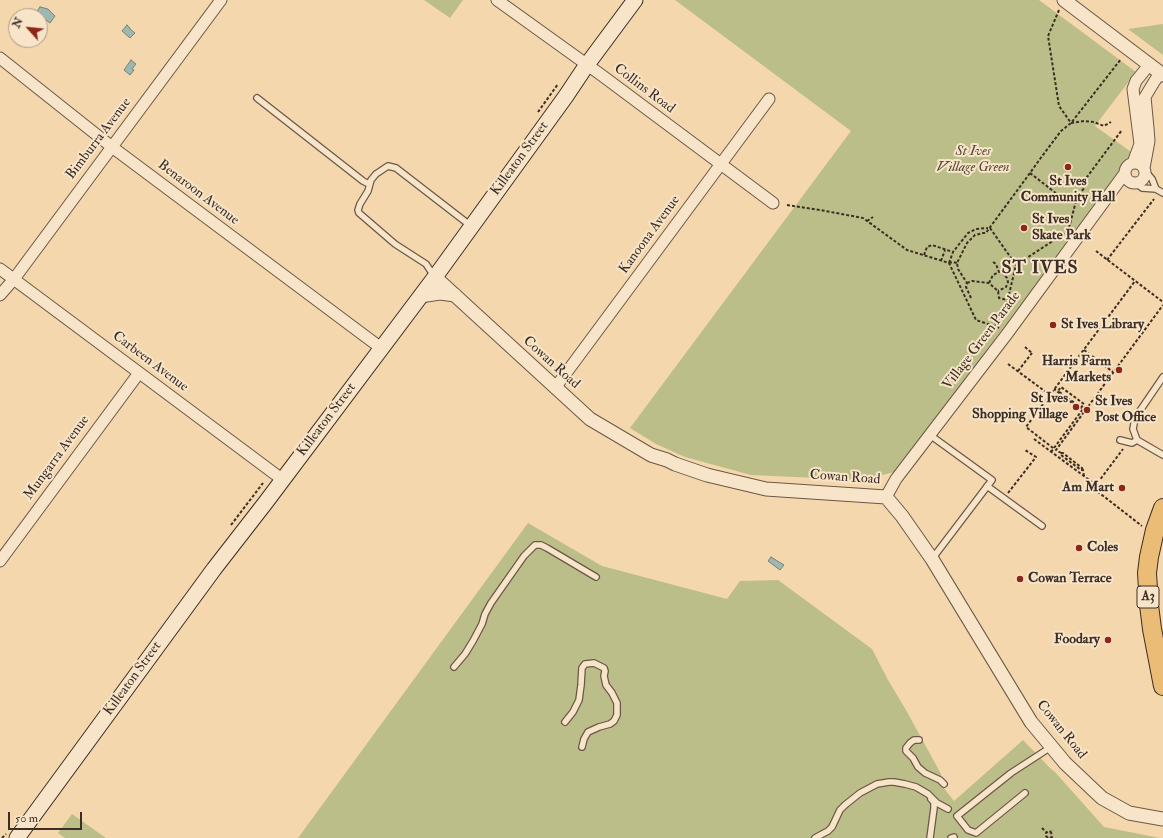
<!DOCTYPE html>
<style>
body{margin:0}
#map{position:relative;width:1163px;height:838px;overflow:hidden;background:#f4d7ac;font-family:"IM FELL Double Pica",serif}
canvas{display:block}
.north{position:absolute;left:8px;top:8px;width:40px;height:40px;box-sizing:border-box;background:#f8e5c9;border:1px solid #ad9c88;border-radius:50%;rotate:297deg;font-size:11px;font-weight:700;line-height:16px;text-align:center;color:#3c2e26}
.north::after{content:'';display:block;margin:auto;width:14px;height:18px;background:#8f2418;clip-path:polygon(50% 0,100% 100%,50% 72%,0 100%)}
.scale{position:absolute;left:8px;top:812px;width:74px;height:18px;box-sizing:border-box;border:2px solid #3c2e26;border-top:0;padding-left:5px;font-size:12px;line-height:14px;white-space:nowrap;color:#3c2e26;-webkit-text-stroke:3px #f8e5c9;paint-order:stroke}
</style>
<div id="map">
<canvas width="1163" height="838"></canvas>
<div class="north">N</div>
<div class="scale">50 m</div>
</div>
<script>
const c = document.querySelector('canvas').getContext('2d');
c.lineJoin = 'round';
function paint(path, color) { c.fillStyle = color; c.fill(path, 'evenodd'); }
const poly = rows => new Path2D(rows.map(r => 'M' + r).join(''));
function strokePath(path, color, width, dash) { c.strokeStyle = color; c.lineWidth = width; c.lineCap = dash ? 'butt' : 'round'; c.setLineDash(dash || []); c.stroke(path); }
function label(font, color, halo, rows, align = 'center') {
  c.font = font + ' "IM FELL Double Pica",serif'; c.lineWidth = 4; c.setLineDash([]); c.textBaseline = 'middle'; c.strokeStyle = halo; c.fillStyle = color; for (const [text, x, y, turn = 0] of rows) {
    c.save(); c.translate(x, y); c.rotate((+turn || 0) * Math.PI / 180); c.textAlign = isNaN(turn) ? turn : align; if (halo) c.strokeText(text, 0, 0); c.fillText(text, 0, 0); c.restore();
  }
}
const green = poly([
 [424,0,463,0,450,18],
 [675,0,1039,0,1136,72,1095,126,1134,154,895,472,861,480,751,475,685,457,656,444,630,428,851,131],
 [1163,24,1163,55,1128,29],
 [528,523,602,566,727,599,740,581,778,580,872,649,888,680,906,710,941,774,943,787,954,801,1023,740,1050,768,1055,772,1104,827,1160,838,298,838],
 [72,814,106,838,65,838,58,833]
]);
const water = poly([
 [40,7,48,9,55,16,50,23,36,13,40,7],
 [127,25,130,28,130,29,135,33,130,38,122,31,127,25],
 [131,60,136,64,132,69,134,70,130,75,124,70,131,60],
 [771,557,784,565,780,570,768,561,771,557]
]);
const path = poly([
 [1059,10,1048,36,1059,106,1071,123,1084,121,1094,122,1104,126,1111,122],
 [538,112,558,84],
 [1030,173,1066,201,1075,202],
 [787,205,820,210,863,218,907,250,949,263,976,320,1000,328],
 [867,221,873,217],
 [990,228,1016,265,1065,233,1069,228,1072,230],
 [1069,228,1077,197,1085,187,1084,181,1122,130],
 [1096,251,1109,261,1163,302],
 [924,255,927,247,932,245,953,252],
 [1107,260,1154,199],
 [941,261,945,250],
 [993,262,996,264,999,272,1001,272,1007,278,1008,282,1006,287,998,291],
 [949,263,953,252,968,233,976,229,988,228],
 [949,263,953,262,957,263],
 [967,283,972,281,989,283,998,291,999,298,1007,300],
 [989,283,993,275,999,272],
 [971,298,966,287,967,283,958,269,957,263,967,243,975,235,983,233,986,233,988,230,1030,173,1040,159,1061,131,1071,123,1121,59],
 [995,326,1004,315,1016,265],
 [1025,347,1032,353],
 [1084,350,1113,372],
 [1008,364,1050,395,1135,281],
 [1018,371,1032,353],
 [1049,396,1026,427,1053,448],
 [1034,439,1096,485,1123,449],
 [1051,452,1083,409,1058,391,1061,387,1084,404,1080,409,1054,389],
 [1061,453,1063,453,1082,468,1083,470],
 [1084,476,1083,470,1081,470,1061,455,1061,453,1056,450,1163,305],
 [1096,485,1093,488,1142,526],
 [1008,493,1036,457,1025,450],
 [231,525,263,483],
 [1042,828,1047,833],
 [2,838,6,834],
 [1048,838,1046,836,1046,833,1049,831,1051,832],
 [1050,838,1052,837,1051,832,1053,830]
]);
const service = poly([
 [257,98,363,181,369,184],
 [1145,171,1152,179,1156,189],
 [1136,183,1142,188,1156,189,1163,193],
 [434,276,426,264,395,244,359,213,358,210,360,204,368,191,371,180,376,174,388,166,396,168,471,226],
 [930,435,992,480,932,559],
 [1120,440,1132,443,1137,440],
 [1137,440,1133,429,1135,418,1163,377],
 [1137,440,1163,455],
 [987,486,1042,526],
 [454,667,465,654,473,641,482,624,485,614,491,603,524,556,535,545,541,545,547,548,596,577],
 [565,722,573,712,579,700,581,685,582,668,585,664,594,663,604,668,605,671,604,676,606,685,612,693,617,703,617,715,614,721,610,724,599,727,588,732,584,739,582,747],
 [919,740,914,740,910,743,906,748,906,751,913,758,918,767,925,773,940,780,944,784],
 [1025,793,976,833,968,830,957,816,1011,773,1051,747],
 [815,838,828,831,832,827,840,810,845,805,860,793,877,784,889,782,894,782,905,784,916,787,928,794,937,803,948,809],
 [930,838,934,808,934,802,931,799],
 [951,838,954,837]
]);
const minor = poly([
 [497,0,600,74,773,203],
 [0,58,112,147,381,348],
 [1133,163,1140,144,1133,89,1136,81,1149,65],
 '1125 173a10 10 0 1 1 20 0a10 10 0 1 1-20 0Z',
 [1144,168,1149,141,1148,128,1145,97,1154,82,1160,73],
 [0,269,283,480],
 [0,295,14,279,221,0],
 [555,388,769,99],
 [886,497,896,479,1007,334,1125,173],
 [0,561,139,373]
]);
const tertiary = poly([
 [1064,0,1163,75],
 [435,277,590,419,651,455,667,460,675,464,707,475,766,489,886,497,902,516,932,559,1031,722,1065,763,1102,798,1129,813,1163,819],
 [420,296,440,293,455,295]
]);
const secondary = poly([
 [17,838,214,569,266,502,435,277,566,96,586,66,635,0]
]);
const trunk = poly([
 [1163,508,1155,530,1149,557,1147,573,1149,605,1152,629,1163,686]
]);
const markers = [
 [1068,167,4,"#8f2418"],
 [1024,228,4,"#8f2418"],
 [1053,325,4,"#8f2418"],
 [1119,370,4,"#8f2418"],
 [1076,407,4,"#8f2418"],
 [1087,410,4,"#8f2418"],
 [1122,488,4,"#8f2418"],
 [1079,548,4,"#8f2418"],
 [1020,579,4,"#8f2418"],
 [1108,640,4,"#8f2418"]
];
const shields = [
 [1148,597,22]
];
const shieldNames = [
 ["A3",1148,597]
];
const streetNames = [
 ["Collins Road",644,89,37],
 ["Bimburra Avenue",99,139,-53],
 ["Killeaton Street",520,159,-54],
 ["Benaroon Avenue",198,193,37],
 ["Kanoona Avenue",650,235,-54],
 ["Village Green Parade",982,341,-53],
 ["Carbeen Avenue",150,362,37],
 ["Cowan Road",551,363,42],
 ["Killeaton Street",327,420,-53],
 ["Mungarra Avenue",57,458,-54],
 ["Cowan Road",845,478,4],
 ["Killeaton Street",133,679,-54],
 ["Cowan Road",1061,730,51]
];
const parkNames = [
 ["St Ives",973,152],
 ["Village Green",973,168]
];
const poiNames = [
 ["St Ives",1068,182,"center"],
 ["Community Hall",1068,198,"center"],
 ["St Ives",1032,220],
 ["Skate Park",1032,236],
 ["St Ives Library",1061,325],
 ["Harris Farm",1111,362,"right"],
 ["Markets",1111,378,"right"],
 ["St Ives",1068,399,"right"],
 ["Shopping Village",1068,415,"right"],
 ["St Ives",1095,402],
 ["Post Office",1095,418],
 ["Am Mart",1114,488,"right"],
 ["Coles",1087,548],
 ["Cowan Terrace",1028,579],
 ["Foodary",1100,640,"right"]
];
const districtNames = [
 ["ST IVES",1040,269]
];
paint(green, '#bcbe89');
paint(water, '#9cb8b0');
strokePath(water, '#768179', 1);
strokePath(service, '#6a5848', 8);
strokePath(minor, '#6a5848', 13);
strokePath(tertiary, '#6a5848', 15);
strokePath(secondary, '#3c2e26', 17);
strokePath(trunk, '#3c2e26', 20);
strokePath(path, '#3c2e26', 2, [3, 2]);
strokePath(service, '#f8e5c9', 5.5);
strokePath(minor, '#f8e5c9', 11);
strokePath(tertiary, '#f8e5c9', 13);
strokePath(secondary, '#f8e5c9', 15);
strokePath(trunk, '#eabc76', 18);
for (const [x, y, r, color] of markers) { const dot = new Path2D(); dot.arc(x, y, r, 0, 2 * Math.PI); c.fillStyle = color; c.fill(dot); strokePath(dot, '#f8e5c9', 1.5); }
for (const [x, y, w] of shields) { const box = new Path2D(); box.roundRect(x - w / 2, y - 11, w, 22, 3); c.fillStyle = '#f8e5c9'; c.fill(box); strokePath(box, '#3c2e26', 1); }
label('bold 13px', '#3c2e26', null, shieldNames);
label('14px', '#3c2e26', '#f8e5c9', streetNames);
label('italic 14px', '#564b3a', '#f8e5c9', parkNames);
label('bold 14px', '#3c2e26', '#f8e5c9', poiNames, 'left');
c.letterSpacing = '1px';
label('bold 18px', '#3c2e26', '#f8e5c9', districtNames);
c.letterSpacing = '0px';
</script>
